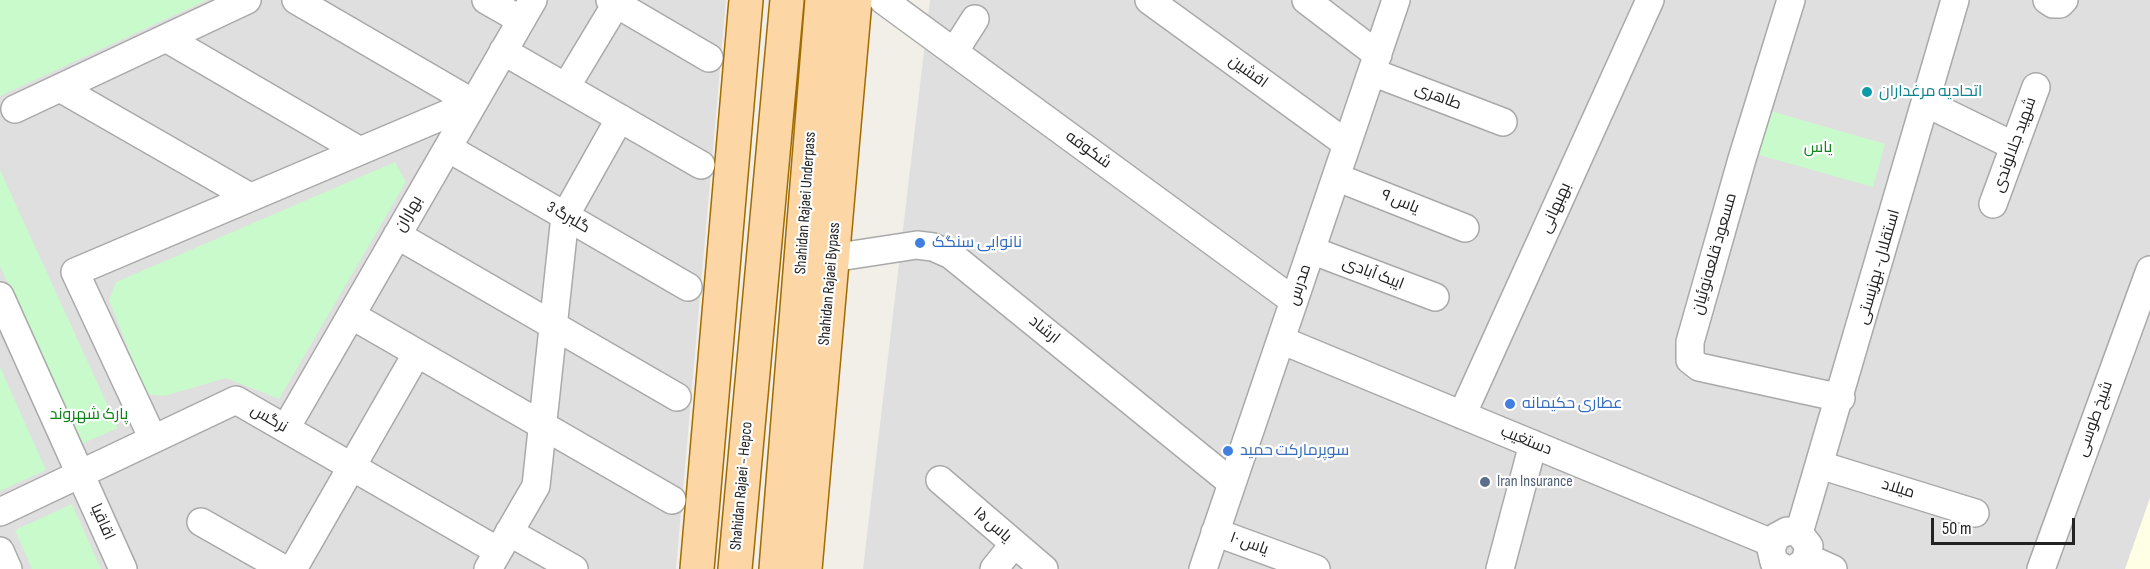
<!DOCTYPE html>
<meta charset="utf-8">
<style>
body{margin:0}
#map{position:relative;width:2150px;height:569px;overflow:hidden;background:#f2efe9;font-family:"Sofia Sans Condensed",sans-serif}
canvas{display:block}
.scale{position:absolute;left:1931px;top:518px;width:144px;height:27px;box-sizing:border-box;border:3px solid #222;border-top:0;padding-left:8px;font-size:18px;line-height:21px;white-space:nowrap;color:#222;-webkit-text-stroke:4px #fff;paint-order:stroke}
</style>
<div id="map">
<canvas width="2150" height="569"></canvas>
<div class="scale">50 m</div>
</div>
<script>
const c = document.querySelector('canvas').getContext('2d');
c.lineJoin = 'round';
function paint(path, color) { c.fillStyle = color; c.fill(path, 'evenodd'); }
const poly = rows => new Path2D(rows.map(r => 'M' + r).join(''));
function strokePath(path, color, width, dash) { c.strokeStyle = color; c.lineWidth = width; c.lineCap = dash ? 'butt' : 'round'; c.setLineDash(dash || []); c.stroke(path); }
function label(font, color, halo, rows, align = 'center') {
  c.font = font + ' "Sofia Sans Condensed",Cairo,sans-serif'; c.lineWidth = 4.5; c.setLineDash([]); c.textBaseline = 'middle'; c.strokeStyle = halo; c.fillStyle = color; for (const [text, x, y, turn = 0] of rows) {
    c.save(); c.translate(x, y); c.rotate((+turn || 0) * Math.PI / 180); c.textAlign = isNaN(turn) ? turn : align; if (halo) c.strokeText(text, 0, 0); c.fillText(text, 0, 0); c.restore();
  }
}
const residential = poly([
 [19,0,726,0,676,569,0,569,0,9],
 [930,0,2150,0,2150,569,863,569]
]);
const education = poly([
 [2150,498,2150,569,2125,569]
]);
const park = poly([
 [0,0,207,0,0,96],
 [1764,109,1885,144,1873,187,1752,153],
 [395,162,406,182,279,399,226,378,164,396,146,394,109,300,116,282],
 [0,170,118,428,79,445,0,266],
 [0,367,46,470,0,491],
 [72,504,101,569,32,569,15,530]
]);
const minor = poly([
 [296,0,473,103],
 [486,0,521,20],
 [610,0,709,58],
 [883,0,1294,301],
 [1149,0,1347,144],
 [1306,0,1378,55],
 [1791,0,1742,159,1690,342,1690,360,1699,367,1841,398],
 [2047,0,2053,4,2060,4,2064,0],
 [166,38,360,151],
 [503,51,701,165],
 [954,52,975,19],
 [1372,72,1503,122],
 [566,87,616,4],
 [60,88,250,197],
 [1926,103,2014,146],
 [15,109,247,0],
 [448,148,688,287],
 [1336,177,1465,228],
 [1993,204,2036,87],
 [397,235,677,397],
 [1311,250,1435,297],
 [832,258,917,245,933,247,951,255,1232,483],
 [0,296,123,569],
 [351,315,672,500],
 [1281,340,1772,543],
 [1462,415,1650,0],
 [286,428,533,0],
 [153,439,75,272,473,103],
 [1820,465,1975,513],
 [940,480,1044,569],
 [0,512,236,400,498,551],
 [201,522,284,569],
 [509,532,574,569],
 [1215,532,1316,569],
 [1799,533,1955,0],
 [0,551,8,569],
 [1808,558,1833,569],
 [293,569,417,353],
 [488,569,536,486,565,216,620,118],
 [994,569,1014,544],
 [1203,569,1396,0],
 [1500,569,1533,444],
 [1785,569,1774,562,1771,549,1776,537,1787,531,1799,533,1809,546,1805,562,1794,569],
 [2041,569,2150,270]
]);
const major = poly([
 [697,569,746,0],
 [735,569,787,0],
 [776,569,822,0],
 [805,569,855,0]
]);
const markers = [
 [1867,92,6,"#0f9aa8"],
 [920,243,6,"#3f7fe0"],
 [1510,404,6,"#3f7fe0"],
 [1228,451,6,"#3f7fe0"],
 [1485,482,6,"#5c6f8a"]
];
const streetNames = [
 ["افشین",1248,72,36],
 ["طاهری",1438,97,21],
 ["شهید جلالوندی",2015,145,-70],
 ["شکوفه",1088,150,36],
 ["یاس ۹",1400,202,22],
 ["Shahidan Rajaei Underpass",806,203,-86],
 ["بهبهانی",1556,208,-66],
 ["بهاران",409,214,-60],
 ["گلبرگ 3",568,218,30],
 ["مسعود قلعه‌نوئیان",1715,254,-74],
 ["استقلال- بهزیستی",1879,267,-74],
 ["ایبک آبادی",1373,274,21],
 ["Shahidan Rajaei Bypass",830,284,-85],
 ["مدرس",1300,285,-71],
 ["ارشاد",1044,330,39],
 ["نرگس",269,419,30],
 ["شیخ طوسی",2095,419,-70],
 ["دستغیب",1526,441,22],
 ["Shahidan Rajaei - Hepco",742,486,-85],
 ["میلاد",1898,489,17],
 ["اقاقیا",102,522,66],
 ["یاس ۱۵",992,525,41],
 ["یاس ۱۰",1249,544,20]
];
const cultureNames = [
 ["اتحادیه مرغداران",1879,92]
];
const parkNames = [
 ["یاس",1818,148],
 ["پارک شهروند",89,415]
];
const shopNames = [
 ["نانوایی سنگک",932,243],
 ["عطاری حکیمانه",1522,404],
 ["سوپرمارکت حمید",1240,451]
];
const serviceNames = [
 ["Iran Insurance",1497,482]
];
paint(residential, '#e0dfdf');
paint(education, '#ffffe5');
paint(park, '#c8facc');
strokePath(minor, '#a9a9a9', 30);
strokePath(major, '#a06b00', 36);
strokePath(minor, '#fff', 27);
strokePath(major, '#fcd6a4', 33);
for (const [x, y, r, color] of markers) { const dot = new Path2D(); dot.arc(x, y, r, 0, 2 * Math.PI); c.fillStyle = color; c.fill(dot); strokePath(dot, '#fff', 2); }
label('16px', '#222', '#fff', streetNames);
label('16px', '#0d838f', '#fff', cultureNames, 'left');
label('16px', '#0c8416', '#fff', parkNames);
label('16px', '#366cbe', '#fff', shopNames, 'left');
label('16px', '#4e5e75', '#fff', serviceNames, 'left');
</script>
